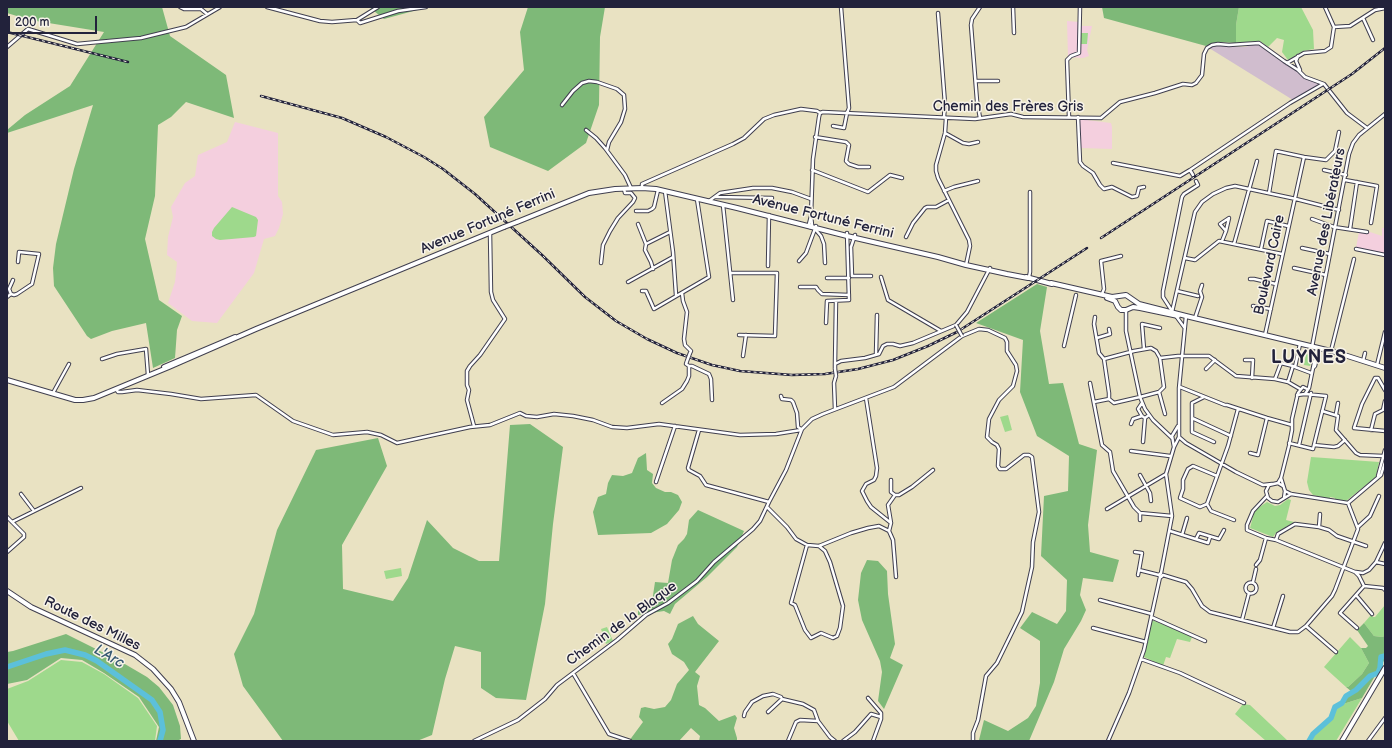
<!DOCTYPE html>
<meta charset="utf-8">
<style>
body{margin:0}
#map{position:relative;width:1392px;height:748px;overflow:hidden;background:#e9e2c2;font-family:"Balsamiq Sans",sans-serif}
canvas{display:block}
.frame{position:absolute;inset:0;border:8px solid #22223b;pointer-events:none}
.scale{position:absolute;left:8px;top:16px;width:89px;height:18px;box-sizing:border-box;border:2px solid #22223b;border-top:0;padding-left:5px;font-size:12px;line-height:14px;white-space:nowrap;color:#22223b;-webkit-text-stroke:3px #f7f3e8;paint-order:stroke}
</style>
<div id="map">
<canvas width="1392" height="748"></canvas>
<div class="frame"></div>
<div class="scale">200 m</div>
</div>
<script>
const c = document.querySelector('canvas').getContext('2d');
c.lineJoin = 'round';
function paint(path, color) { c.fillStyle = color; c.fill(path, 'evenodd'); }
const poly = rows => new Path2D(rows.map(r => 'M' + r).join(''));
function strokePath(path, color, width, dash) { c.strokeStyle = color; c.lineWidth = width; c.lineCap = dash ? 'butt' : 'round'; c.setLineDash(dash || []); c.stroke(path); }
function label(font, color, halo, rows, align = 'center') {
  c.font = font + ' "Balsamiq Sans",sans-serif'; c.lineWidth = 3; c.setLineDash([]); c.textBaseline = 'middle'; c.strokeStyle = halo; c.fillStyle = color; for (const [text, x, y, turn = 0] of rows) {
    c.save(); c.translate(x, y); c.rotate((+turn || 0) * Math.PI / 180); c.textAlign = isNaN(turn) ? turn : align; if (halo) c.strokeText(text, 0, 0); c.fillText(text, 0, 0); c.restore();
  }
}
const built = poly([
 [1067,21,1080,22,1080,26,1092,26,1087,50,1089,56,1083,58,1068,57],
 [1079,119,1111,123,1112,127,1112,149,1081,148],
 [235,122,278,133,278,196,282,202,283,214,279,228,275,236,264,239,254,273,217,323,192,321,168,303,175,282,177,262,167,255,168,237,173,217,171,207,185,183,195,176,198,155,227,142],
 [1382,228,1385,228,1385,254,1356,248,1359,232,1368,233,1370,232,1382,236]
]);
const industrial = poly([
 [1255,44,1260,44,1284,63,1319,85,1293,100,1209,48,1217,45,1235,47,1245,47]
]);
const green = poly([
 [1239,7,1301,7,1313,30,1314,49,1303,51,1288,60,1282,52,1284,40,1277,38,1268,47,1260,41,1236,43,1236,25],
 [1081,33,1088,33,1087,44,1081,44],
 [232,207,256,217,258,220,256,236,254,237,220,240,216,239,212,236,212,232,214,228],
 [1306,354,1312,355,1310,366,1304,365],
 [1008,415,1012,430,1005,432,1000,417],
 [1311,457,1325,458,1379,462,1376,477,1346,501,1335,500,1335,498,1330,497,1330,499,1313,495,1309,490,1307,482],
 [1288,499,1291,500,1286,520,1294,522,1276,533,1273,537,1250,528,1254,513,1258,508,1267,502,1275,506,1280,505],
 [401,568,402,576,386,579,384,571],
 [1385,605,1385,636,1382,637,1374,636,1364,623,1371,615,1373,617,1375,617],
 [1152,620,1191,636,1192,637,1190,642,1177,639,1170,658,1166,657,1163,666,1144,657],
 [607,627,613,641,606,644,601,629],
 [1350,637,1361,648,1369,663,1362,674,1348,687,1346,687,1324,667],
 [61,660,82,662,104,674,138,698,157,726,155,741,19,741,7,721,7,689,28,681],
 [1362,698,1336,741,1310,741,1316,731,1332,718,1337,706],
 [1243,704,1250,705,1288,741,1266,741,1235,714]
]);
const forest = poly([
 [7,7,162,7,170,36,226,75,234,118,186,102,171,117,158,125,155,196,145,239,159,300,182,316,177,330,175,358,153,368,146,323,112,331,91,339,87,336,54,286,53,268,56,244,74,169,93,105,7,133,7,130,25,115,70,86,104,32,30,20,7,13],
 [369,7,428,7,384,19],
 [528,7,605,7,600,37,599,105,586,143,548,171,490,147,484,117,524,70,520,32],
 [1102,7,1239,7,1236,25,1236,43,1220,42,1206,46,1104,18],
 [1037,284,1047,287,1040,331,1049,384,1063,383,1079,444,1097,450,1088,525,1090,552,1119,560,1113,582,1083,578,1080,595,1086,610,1081,621,1064,649,1054,682,1029,741,984,741,979,740,984,720,1008,731,1028,718,1036,706,1040,683,1040,641,1020,628,1032,612,1057,624,1066,611,1067,580,1041,556,1044,496,1068,491,1069,456,1037,436,1020,392,1023,340,976,323],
 [530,424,563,447,553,524,545,604,526,700,496,698,481,688,481,652,455,646,445,679,432,735,417,741,283,741,243,686,234,654,254,614,277,530,316,450,378,438,387,466,342,545,343,589,393,601,408,578,427,520,453,548,479,561,499,561,510,425],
 [646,453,647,470,653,474,652,483,656,488,665,492,671,492,678,495,682,502,679,510,667,524,651,533,598,535,593,512,598,497,606,494,608,483,612,475,623,476,632,473,638,458],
 [698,510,744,531,737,547,707,577,675,604,670,614,664,611,638,615,638,604,652,602,655,582,668,583,672,560,678,545,684,539,687,534,689,520],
 [867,560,878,561,887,571,888,594,895,644,890,658,903,665,884,709,878,701,882,672,880,661,862,620,858,600,861,573],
 [693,616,698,624,719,641,695,672,700,676,697,686,699,705,705,708,719,721,735,715,737,718,734,728,737,738,737,741,699,741,700,736,691,728,679,741,629,741,643,722,639,717,641,708,645,707,654,709,665,707,671,700,677,684,689,670,684,662,672,654,668,644,672,639,678,624],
 [1364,623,1374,636,1382,637,1385,636,1385,659,1362,698,1340,705,1338,705,1342,702,1345,696,1352,692,1346,687,1348,687,1362,674,1369,663,1361,648,1366,648,1368,646,1357,630],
 [66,634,118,660,147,677,159,687,173,705,180,726,181,739,177,741,156,741,159,727,139,697,104,673,82,660,61,658,27,680,7,684,7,652,13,651]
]);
const river = poly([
 [7,667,46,654,65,650,85,655,97,661,152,700,160,712,163,730,160,741],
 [1309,741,1313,734,1331,718,1335,707,1342,703,1346,696,1356,690,1370,676,1378,673,1380,668,1381,657,1385,656]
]);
const street = poly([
 [180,7,184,9,201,9,207,14],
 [267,7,320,21,332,22,357,20,360,23,398,11,426,7],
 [980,7,972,19,971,25,977,101,980,118],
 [1013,7,1014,33],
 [938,13,945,104,944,117],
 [1363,18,1373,40],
 [357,20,378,7],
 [1334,27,1350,26,1375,10,1385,8],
 [7,47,28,29,77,44,141,38,186,27,220,7],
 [1298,56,1296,61,1300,70],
 [1287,63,1304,53,1325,51,1331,47,1334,27,1325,7],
 [976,81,998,81],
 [562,105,573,91,582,83,589,81,597,82,617,89,624,95,625,109,621,122,609,142,607,150],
 [820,113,823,112,975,119,1011,114,1023,117,1101,118,1120,102,1155,93,1183,84,1192,85,1196,83,1202,75,1204,54,1207,48,1212,45,1218,44,1229,45,1259,43,1284,61,1298,70,1305,77,1324,84,1347,113,1367,128],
 [1069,117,1067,60,1071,56,1079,53,1080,7],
 [1078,117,1080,162,1083,166,1093,173,1100,185,1104,189,1112,187,1132,197,1137,196,1139,188,1144,187],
 [946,118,945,133,936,165,936,171,938,178,969,240,970,246,966,265],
 [833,126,844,128,847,113,849,108,841,7],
 [586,130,596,138,605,148,625,175,631,188],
 [945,133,963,143,969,144,978,142],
 [815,137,846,142,849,145,846,161,849,164,858,167,869,167],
 [1304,157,1326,160,1335,151,1339,132],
 [1113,163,1180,176,1190,170],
 [812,170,868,192,890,175,902,178],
 [1324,170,1346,175],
 [1193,175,1190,170,1290,103,1323,84],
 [1345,180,1377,186,1371,223],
 [642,188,642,184,733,144,744,138,764,119,774,115,801,109,817,111,820,113],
 [665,191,673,252,676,295],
 [944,191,954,187,978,181],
 [716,197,772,198],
 [709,201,720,193,753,188,772,188,792,192,811,199],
 [723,205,733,300],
 [636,211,648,211,652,209,654,207,658,190],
 [811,216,809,224,810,227,812,225,811,216,813,159,819,117,820,113],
 [1312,219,1334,227,1367,232],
 [638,224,646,244,645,250,651,262,653,269],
 [815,229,821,236,824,244,825,263],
 [1350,229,1357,182],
 [855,235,851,247,852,276,871,276],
 [906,237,913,223,925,208,927,207,936,207,949,200],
 [1222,241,1226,231,1229,218,1220,224,1226,231],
 [646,244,670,232],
 [1234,244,1257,161],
 [1302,248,1330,254],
 [1261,249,1267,221,1288,226],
 [1356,249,1385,255],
 [1185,258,1195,260,1219,241,1282,254],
 [799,261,806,253,816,226],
 [601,263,603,245,610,231,618,218,633,202,635,198,631,193,625,193,624,189],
 [768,266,769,215],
 [1294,268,1326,275],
 [730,273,777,273,775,336,739,335],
 [881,277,888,300,941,331],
 [1029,277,1030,272,1030,192],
 [827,278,849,278],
 [1250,279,1254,279,1276,284],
 [628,282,673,257],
 [800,287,816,287,818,290,822,294,849,295],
 [642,291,646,291,654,309,709,277,697,199],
 [1177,291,1198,296],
 [682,293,683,301,687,312,684,339,685,345,691,351,690,353],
 [11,294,9,289,13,280],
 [1102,294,1104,289,1101,261,1121,256],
 [7,297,11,294,14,295,17,294,32,284,39,254,19,252,18,262],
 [1253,306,1271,309],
 [1126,310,1126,331,1140,397,1145,409,1153,420,1172,438],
 [1172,311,1163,297,1163,291,1182,197,1184,194,1198,185,1196,181],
 [1172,312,1195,212,1202,202,1213,194,1226,188,1235,186,1296,199,1339,210],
 [1176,316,1184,327],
 [1186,316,1179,388,1179,437,1186,443,1236,472,1263,485,1272,484],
 [1095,317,1094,324,1099,353,1104,359],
 [1195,318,1202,297,1200,291,1202,285],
 [826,323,827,301,849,300,847,233],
 [1265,335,1304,157,1276,151,1269,193],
 [1097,338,1110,334,1109,329],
 [1064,346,1076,295],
 [1312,347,1349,154,1353,143,1359,135,1385,114],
 [1151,348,1156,351,1160,358,1164,387,1159,392,1140,397,1114,403,1109,399,1109,393,1104,359,1134,351,1151,348],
 [1144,349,1142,324,1160,328],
 [1331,351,1354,259],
 [876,354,877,315],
 [743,356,746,335],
 [1160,358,1178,356,1209,356,1236,376,1275,379,1288,382,1300,389],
 [102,359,117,354,146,349,148,375],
 [1245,360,1253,360,1252,378],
 [1363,361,1365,353],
 [835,364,836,301],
 [1377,365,1385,332],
 [689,366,692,366,709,374,711,379,712,400],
 [1295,367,1300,344],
 [1295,367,1311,373],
 [1313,368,1315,366,1319,349],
 [835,369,835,364,841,361,865,358,879,354,883,346,887,344,893,344,900,346,913,343,956,325,967,312,990,268],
 [1206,369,1215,360],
 [1275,379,1281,363,1293,366,1288,382],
 [1090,383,1102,445,1110,452,1113,471,1134,507,1140,513,1172,516],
 [1180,387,1225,405,1227,405,1267,418,1292,425],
 [116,389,118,392,122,392,137,390,171,394,201,399,256,395,293,421,333,435,367,432,381,435,397,443,470,427,490,425,520,413,526,416,537,417,554,414,573,416,593,420,612,427,627,428,659,424,740,435,776,434,801,430],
 [1385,390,1378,378,1375,378,1362,404,1354,428,1385,431],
 [1159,392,1165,414],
 [53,393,69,364],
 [1297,395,1305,394,1309,388,1317,348],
 [781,396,782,399,791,400,793,402,797,413,798,427,801,429],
 [1204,397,1192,403,1192,432,1214,442],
 [866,398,877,468,876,476,874,480,866,484,862,491,867,501,871,507,891,523],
 [1094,402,1109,399],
 [662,403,682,389,687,381,689,376,689,366,686,364,687,361],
 [1142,403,1138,409,1142,416],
 [835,409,834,383,836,376],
 [1322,411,1338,416,1336,430,1356,453,1360,455,1383,456],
 [1336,414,1338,403],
 [1192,418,1231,436],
 [1131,424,1133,419,1142,416,1145,418,1149,415],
 [474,426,467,400,469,390,467,385,467,371,470,366,480,355,505,319,493,300,491,292,490,233],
 [699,430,688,468,689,470,700,476,706,485,769,502],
 [1371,430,1375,414,1383,410,1385,401],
 [1143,442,1145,418],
 [1289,443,1313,449,1326,396,1305,394],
 [1299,445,1311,393],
 [1314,445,1334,447,1338,446,1345,440],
 [1174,447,1172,436,1178,426],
 [1131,451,1170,456],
 [1250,453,1258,455,1267,418],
 [1140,475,1150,493,1151,501],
 [1378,476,1385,450],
 [1281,478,1285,491,1284,498],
 [891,480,891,492,895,495,899,495,912,487,933,470],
 [656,482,675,426],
 [1278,483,1281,478,1289,446,1292,430,1292,419,1298,393,1303,387,1307,389],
 [1283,486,1278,483,1269,485,1266,491,1268,498,1272,501,1278,502,1291,494],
 [1285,491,1291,494,1348,503,1381,475,1385,462],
 [21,494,34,511],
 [1267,496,1253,511,1247,525,1247,530,1266,538,1276,540,1355,572,1359,576,1364,586,1340,613,1357,628],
 [1207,504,1228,446,1238,409],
 [1207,504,1200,507,1180,498,1183,489,1183,480,1188,469,1193,466,1217,476],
 [1207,504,1211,511,1234,520],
 [767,507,787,527,796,539,807,545,819,546,851,533,868,528,879,526,889,531,893,540,896,577],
 [1107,509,1166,474],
 [7,517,24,534,24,537,7,552],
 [1140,520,1140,513],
 [12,522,81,488],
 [1319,527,1320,514],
 [1358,527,1370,516,1379,496],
 [889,531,891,523,888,505,895,495],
 [1170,531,1208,543,1210,537],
 [1182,535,1187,518],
 [1196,539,1199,533,1219,539,1224,530],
 [1276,540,1278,534,1295,524,1319,527,1329,530,1337,536,1366,546],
 [807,545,791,603,795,605,805,630,811,638,821,633,833,638,837,636,840,628,843,606,830,562,825,551,819,546],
 [1135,552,1142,553,1139,570],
 [1376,562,1385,564],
 [1256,565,1260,560,1266,538],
 [1356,572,1363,573,1369,570,1376,562,1385,543],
 [1138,575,1139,570,1159,575,1161,577,1163,575,1186,582,1192,589,1202,606,1210,612,1290,632,1298,632,1306,626,1332,596,1335,590,1358,529,1348,503],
 [1159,575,1161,573,1172,516,1166,474,1174,447,1179,437],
 [1253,582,1256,569],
 '1245.5 588a5.5 5.5 0 1 1 11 0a5.5 5.5 0 1 1-11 0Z',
 [1364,586,1383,588,1385,590],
 [1356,595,1372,614],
 [1100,600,1152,614],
 [1151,617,1205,641],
 [1242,620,1249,593],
 [1306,626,1336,652],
 [1093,628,1146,642],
 [1273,628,1283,596],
 [1141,659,1180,673,1244,703],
 [573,673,609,734,630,741],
 [868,698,881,713,881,719,873,741],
 [768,712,782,699,803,704,814,710,818,721],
 [744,716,745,712,752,702,763,696,773,694,781,697,782,699],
 [474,741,518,720,545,699,557,685,617,640,646,615,668,603,697,581,714,562,753,529,760,521,769,502,786,470,802,429,812,419,823,414,894,387,962,336,979,329,988,330,1005,338,1007,342,1007,351,1016,365,1017,371,1013,386,999,400,989,419,987,437,992,442,997,445,999,449,998,466,1000,469,1006,469,1024,455,1029,455,1032,457,1039,512,1033,542,1032,567,1022,612,997,663,986,676,978,720,973,733,973,741],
 [788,741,796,722,800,720,818,721,830,737,835,741],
 [843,741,855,732,871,714,881,717],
 [1108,741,1129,693,1144,650,1160,577],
 [1368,741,1385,718]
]);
const secondary = poly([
 [517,222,589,193,615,189,642,188,656,189,737,208,847,236,938,257,966,265,1007,274,1028,278],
 [1026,277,1052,284],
 [1051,283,1112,297,1126,295,1139,304,1186,316,1335,352,1385,368],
 [1107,298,1115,301,1118,307,1121,310,1126,310,1133,307,1140,308,1178,316],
 [164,367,235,337],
 [7,380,75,400,83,400,94,398,169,367,256,329,504,227],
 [1342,741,1385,668]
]);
const primary = poly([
 [7,591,31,607,135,655,153,669,171,689,179,702,194,741]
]);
const rail = poly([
 [7,32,128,62],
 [261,96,342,118,386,137,424,157,443,169,475,194,542,255,585,297,616,321,647,339,677,353,712,365,740,371,792,375,825,374,858,369,893,360,928,346,957,332,1087,248],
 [1101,238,1352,74,1385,48]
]);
const streetBridge = poly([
 [956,325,962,336],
 [687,361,690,353],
 [835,369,836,376]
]);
const secondaryBridge = poly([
 [504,227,517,222]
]);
const streetNames = [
 ["Chemin des Frères Gris",1008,107],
 ["Avenue Fortuné Ferrini",823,217,14],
 ["Avenue Fortuné Ferrini",488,222,-23],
 ["Avenue des Libérateurs",1327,222,-79],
 ["Boulevard Caire",1270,265,-78],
 ["Route des Milles",92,624,26],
 ["Chemin de la Blaque",622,624,-36]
];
const waterNames = [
 ["L'Arc",109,657,30]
];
const districtNames = [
 ["LUYNES",1309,358]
];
paint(built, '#f4cfde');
paint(industrial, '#d0bdce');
paint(green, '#9ed98c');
paint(forest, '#7eb978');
strokePath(river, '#5cc0da', 5.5);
strokePath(street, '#403f4f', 4.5);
strokePath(secondary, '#403f4f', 6);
strokePath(primary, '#403f4f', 6);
strokePath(street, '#fff', 2.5);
strokePath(secondary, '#fff', 4);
strokePath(primary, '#fff', 4);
strokePath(rail, '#22223b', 2.5);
strokePath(rail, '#f7f3e8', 1, [3]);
strokePath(streetBridge, '#403f4f', 4.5, []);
strokePath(secondaryBridge, '#403f4f', 6, []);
strokePath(streetBridge, '#fff', 2.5);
strokePath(secondaryBridge, '#fff', 4);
label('14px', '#22223b', '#f7f3e8', streetNames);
label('italic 15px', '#365973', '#f7f3e8', waterNames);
c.letterSpacing = '1px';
label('bold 18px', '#22223b', '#f7f3e8', districtNames);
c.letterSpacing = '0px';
</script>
